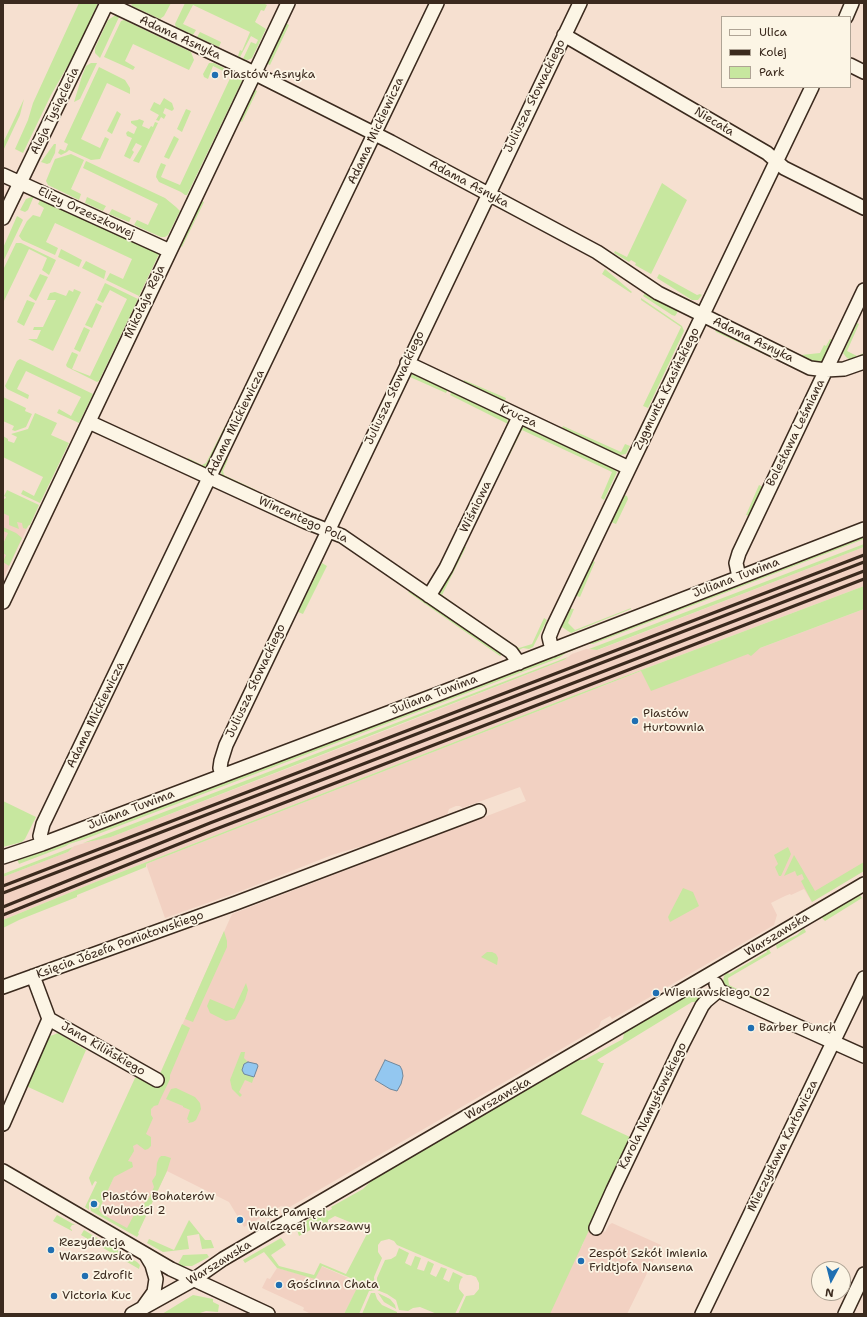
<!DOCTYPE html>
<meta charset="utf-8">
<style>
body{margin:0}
#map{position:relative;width:867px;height:1317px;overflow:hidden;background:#f6e0d0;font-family:"Shantell Sans",sans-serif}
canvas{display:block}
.frame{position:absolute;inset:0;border:4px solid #3b2a1e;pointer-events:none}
.legend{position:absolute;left:721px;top:16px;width:130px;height:72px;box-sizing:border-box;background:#fcf5e5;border:1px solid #afa495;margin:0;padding:5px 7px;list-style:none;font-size:12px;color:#3b2a1e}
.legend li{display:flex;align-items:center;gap:8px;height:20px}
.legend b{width:20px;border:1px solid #afa495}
.north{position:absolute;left:811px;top:1261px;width:40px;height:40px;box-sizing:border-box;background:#fcf5e5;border:1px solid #afa495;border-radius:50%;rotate:187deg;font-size:11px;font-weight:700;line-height:16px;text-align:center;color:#3b2a1e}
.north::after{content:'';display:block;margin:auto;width:14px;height:18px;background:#1f6fb2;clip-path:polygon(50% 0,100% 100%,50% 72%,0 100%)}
</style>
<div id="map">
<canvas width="867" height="1317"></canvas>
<div class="frame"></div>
<ul class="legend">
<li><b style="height:5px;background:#fcf5e5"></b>Ulica</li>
<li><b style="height:5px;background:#3b2a1e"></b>Kolej</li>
<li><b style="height:11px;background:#c7e79f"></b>Park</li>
</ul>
<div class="north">N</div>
</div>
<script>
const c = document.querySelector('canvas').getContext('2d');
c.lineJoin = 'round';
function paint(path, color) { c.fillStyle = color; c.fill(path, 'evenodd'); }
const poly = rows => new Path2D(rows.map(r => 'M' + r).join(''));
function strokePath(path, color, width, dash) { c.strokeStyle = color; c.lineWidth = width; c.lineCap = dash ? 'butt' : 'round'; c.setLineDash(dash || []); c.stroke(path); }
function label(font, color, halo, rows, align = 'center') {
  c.font = font + ' "Shantell Sans",sans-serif'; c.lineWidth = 3.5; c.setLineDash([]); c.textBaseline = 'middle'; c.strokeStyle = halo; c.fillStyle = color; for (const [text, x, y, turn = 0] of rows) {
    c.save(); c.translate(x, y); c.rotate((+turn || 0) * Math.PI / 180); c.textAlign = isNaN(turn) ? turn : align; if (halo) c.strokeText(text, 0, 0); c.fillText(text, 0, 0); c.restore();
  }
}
const built = poly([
 [3,512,29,524,3,579],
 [864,547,864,586,575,695,98,881,3,920,3,877,68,852,74,846,103,838,111,837,387,730,564,660,572,654,586,649,598,650],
 [864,609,864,871,812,902,804,889,791,895,790,894,785,896,771,903,777,915,774,925,612,1019,610,1016,601,1021,599,1027,288,1208,281,1206,244,1227,229,1202,167,1171,138,1232,135,1234,102,1214,99,1210,232,914,526,801,520,787,462,808,460,806,456,806,449,809,447,815,362,847,359,847,332,855,241,891,165,918,146,864,641,671,760,648],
 [612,1223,661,1245,627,1314,487,1314,582,1246,590,1225,605,1232,609,1225],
 [321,1266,360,1283,344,1314,311,1314,303,1310,304,1308,303,1307,262,1288,267,1278,270,1279,277,1268,315,1278]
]);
const green = poly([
 [79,3,98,3,75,53,51,95,23,153,15,149,28,120,33,103],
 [131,3,171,3,164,16,160,19,132,6],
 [185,3,263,3,267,5,264,11,261,10,255,22,266,29,252,58,248,60,243,59,251,42,256,44,258,40,251,36,240,57,238,56,240,50,242,51,250,32,193,5,183,24,196,30,193,35,176,27,175,24],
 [120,15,100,58,95,53,95,48,108,20,114,16],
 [124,20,191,52,194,60,189,70,133,44,125,61,135,67,133,70,104,57,121,21],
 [286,23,289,25,270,65,266,63,284,24],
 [200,32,221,42,219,47,197,37],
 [91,63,97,63,80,99,74,102,82,76,86,66],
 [209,63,214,63,224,68,223,71,213,66,208,79,204,77,203,74],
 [99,67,125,80,130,88,130,94,107,83,81,139,100,148,105,137,109,139,100,159,91,160,69,150,67,152,61,155,58,153,60,149,65,151,68,144,64,142],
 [233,72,239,75,242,81,187,195,185,195,181,192,159,182,156,177,157,172,161,163,166,165,161,177,180,185],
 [253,89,257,91,242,122,239,119],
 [164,98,172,103,174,109,172,111,165,108,163,113,166,115,164,119,161,117,159,121,156,120,159,115,150,110,154,102,160,105],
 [24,99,20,115,3,151,3,143],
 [186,109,191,111,182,132,177,129],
 [117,111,121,114,112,134,107,131],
 [139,119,144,121,142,126,149,129,151,126,153,127,155,122,158,123,139,163,133,161,142,146,136,143,132,150,134,152,130,159,124,156,132,138,127,136,126,133,128,131,134,134,137,127,131,123,131,121,138,120],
 [174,136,179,139,169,159,164,157],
 [54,144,56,144,55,153,50,163,47,164,41,162],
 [71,154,84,160,71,189,81,194,79,200,48,185,46,181,55,159],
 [86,161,165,198,176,207,180,211,168,235,165,237,161,237,134,225,137,220,148,225,158,204,83,168],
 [662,183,687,200,651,274,635,265,636,263,631,260,629,262,614,253,615,251,627,257],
 [34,196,28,210,25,212,20,210,26,199],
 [87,197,106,206,103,211,85,203],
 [41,198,157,252,159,254,139,296,106,280,110,273,123,279,132,259,55,223,46,242,58,248,55,255,22,240,19,236,27,221,33,215,40,217,44,208,38,204],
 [201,201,204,202,182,247,180,246,179,244,184,235,186,235,196,215,194,214,199,202],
 [112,209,131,218,129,222,109,214],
 [17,216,22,219,23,220,3,262,3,248],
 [16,243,21,243,56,260,49,275,42,270,47,258,29,249,3,303,3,270],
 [61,249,82,260,79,267,58,257],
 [86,261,106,271,104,279,82,268],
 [605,269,632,292,631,293,602,274],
 [40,274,48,277,36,301,29,296],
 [659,274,697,295,700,294,702,295,701,296,698,300,692,300,657,278],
 [105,283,138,299,99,381,97,382,67,367,66,365,72,352,77,354,78,355,72,369,90,376,127,299,110,290,103,303,97,300],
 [74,289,81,292,53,351,28,339,37,339,41,330,33,330,34,327,43,327,56,300,47,300,50,293,55,292,66,296,69,290,73,292],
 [645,293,647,293,678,309,677,313,675,316,672,315,643,296],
 [641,298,682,326,684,331,648,408,643,406,681,327,641,300],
 [27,300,35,303,24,326,17,322],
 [96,303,102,306,92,328,85,325],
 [857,323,859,324,847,351,857,356,864,353,864,357,850,360,846,357,843,353],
 [84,327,90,330,80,352,74,349],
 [714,327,794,366,792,367,716,332],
 [830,339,835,340,823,361,820,363,814,364,784,349,783,346,801,355,820,353,824,345,826,346],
 [20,359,93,394,79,423,57,413,59,409,71,416,81,397,26,371,17,389,29,395,28,399,7,389,5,386,17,361],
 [413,373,448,389,446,393,410,377],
 [464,380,506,398,504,403,462,385],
 [452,391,503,416,507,419,508,424,450,395],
 [3,397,26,408,25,411,32,414,26,427,15,431,12,430,14,426,3,421],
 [35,413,57,423,51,435,69,443,40,503,21,494,23,490,34,496,43,477,3,457,3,436,8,439,8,441,14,443,17,437,11,434,28,429],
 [225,426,227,429,209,466,203,468,187,462,188,458,202,465,206,463],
 [526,426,603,462,615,470,617,472,604,500,601,498,612,472,522,430,509,456,508,453,519,429],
 [563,426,621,452,625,444,630,446,626,454,620,455,613,453,561,431],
 [225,458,228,459,223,471,224,475,256,490,254,492,222,476,220,469],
 [759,485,763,487,764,489,749,516,746,515],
 [7,490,39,505,30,525,29,525,26,529,23,528,22,523,17,522,19,529,9,525,9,516,3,513,3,498,5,499,6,497,4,496],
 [622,494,627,496,628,499,616,524,611,522,610,520],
 [3,527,16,533,22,538,9,566,3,562,6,555,3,553,3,544,8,533,3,531],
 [864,534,864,539,593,644,588,644,566,653,559,658,85,839,69,844,66,846,19,864,17,859],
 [864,544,864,547,597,650,589,649],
 [464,547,466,547,442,595,456,605,455,607,438,594],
 [593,561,595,562,580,597,574,595,590,562],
 [322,563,327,566,303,614,298,612],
 [864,586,864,609,760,648,751,656,748,654,651,691,641,671,146,864,146,867,77,895,77,897,19,920,3,928,3,920,98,881,575,695],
 [412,589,503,654,500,656,408,592],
 [567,608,574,609,568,623,575,630,631,608,631,609,571,633,559,625],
 [470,613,470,615,519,648,532,644,544,618,547,620,533,647,529,649,523,648,519,650,469,617],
 [568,657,564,660,111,837,83,843],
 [3,801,36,817,25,839,22,842,3,847],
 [73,847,68,852,3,877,3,874],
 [788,847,791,854,781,876,779,876,775,867,778,864,774,855],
 [794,855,815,891,864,862,864,871,812,902,801,881,804,879,802,874,797,876,795,871,784,876],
 [683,888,693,892,699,906,670,922,668,917],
 [859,894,862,898,825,921,821,917],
 [804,928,806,932,777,949,776,945,797,935],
 [224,931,227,941,227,947,193,1022,185,1019],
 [768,948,771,953,728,978,729,985,768,1004,766,1006,724,986,723,982,724,976,727,972,729,974,767,952,766,949],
 [487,952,492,952,496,954,498,958,497,965,481,957],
 [246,983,248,990,245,1000,235,1019,226,1021,210,1013,207,1006,210,999,234,1009],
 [696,990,704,997,697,1002,692,1002,597,1060,601,1063,604,1063,581,1114,632,1138,550,1314,458,1314,466,1296,474,1295,479,1289,479,1283,476,1277,471,1275,467,1275,397,1245,394,1241,389,1239,381,1241,378,1245,378,1252,382,1258,374,1277,375,1290,369,1291,359,1314,344,1314,360,1282,322,1266,315,1279,277,1268,264,1252,245,1263,243,1260,281,1238,286,1245,271,1255,279,1266,314,1275,320,1263,346,1274,369,1230,335,1216,328,1220,328,1222,319,1227,318,1226,299,1236,296,1227,326,1209,328,1211,332,1209,331,1207,363,1189,375,1177,576,1060,584,1060,623,1039,624,1033],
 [182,1024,190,1028,170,1075,170,1079,160,1100,158,1105,154,1106,151,1109,151,1115,153,1118,146,1134,151,1137,151,1146,148,1149,145,1150,137,1144,133,1146,134,1151,128,1161,132,1162,133,1167,114,1177,99,1210,102,1214,127,1228,134,1215,149,1198,154,1187,152,1181,156,1175,157,1163,159,1158,161,1156,165,1156,171,1158,167,1171,138,1233,139,1234,137,1237,91,1211,90,1205,98,1208,100,1203,91,1199,89,1205,89,1210,85,1207,97,1182,95,1181,92,1186,89,1178,135,1078,139,1076,155,1085],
 [58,1033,86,1050,63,1103,26,1086,48,1037],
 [241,1052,245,1052,244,1058,248,1062,243,1065,244,1074,254,1077,252,1083,245,1080,239,1092,242,1095,240,1097,232,1089,230,1080],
 [176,1088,195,1097,200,1103,201,1109,196,1120,193,1122,188,1123,189,1121,187,1119,190,1110,183,1107,183,1106,166,1099,171,1089],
 [57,1215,75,1225,72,1225,70,1228,72,1230,72,1231,53,1221],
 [189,1220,205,1240,211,1240,214,1248,202,1249,199,1234,187,1236,189,1249,163,1252,147,1243,149,1239,174,1250],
 [84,1230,137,1262,140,1265,139,1269,81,1235],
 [399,1248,409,1253,405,1263,411,1266,415,1256,421,1258,417,1269,424,1271,428,1261,434,1264,430,1274,436,1277,441,1267,447,1269,443,1279,449,1282,453,1272,463,1277,461,1279,459,1285,459,1289,464,1295,455,1314,437,1314,420,1307,413,1308,408,1311,399,1310,396,1300,387,1294,377,1290,377,1278,385,1260,391,1259,396,1256],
 [207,1254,209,1257,192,1266,182,1266,178,1264,183,1255],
 [371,1293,375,1293,377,1299,382,1305,397,1312,397,1314,362,1314],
 [378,1293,390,1299,395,1305,396,1309,384,1302],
 [193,1295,213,1299,213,1302,219,1305,218,1312,206,1311,197,1314,162,1314]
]);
const water = poly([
 [385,1060,400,1066,402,1070,403,1076,401,1084,397,1091,390,1089,375,1080,385,1060],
 [248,1062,257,1064,258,1066,254,1077,244,1074,242,1070,244,1064,248,1062]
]);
const minor = poly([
 [107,3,242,67,391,142,597,252,658,293,810,368,826,370,844,369,864,362],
 [846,17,852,3],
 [564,35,767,153,784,168,864,208],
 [850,65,864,72],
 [3,175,170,251],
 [3,218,107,3],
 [407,363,629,468],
 [89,422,306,522,342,536,511,652,519,663],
 [739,577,736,563,739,553,864,290],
 [429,596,446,568,519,417],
 [3,602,288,3],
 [552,650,549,637,553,627,812,87],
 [222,776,220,768,221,761,226,745,580,3],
 [42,844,40,836,43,824,437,3],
 [3,857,42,844,438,694,864,529],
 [716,984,719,990,724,993,864,1056],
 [3,987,236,903,479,811],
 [49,1019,157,1080],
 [3,1124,49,1019,33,976],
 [3,1171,171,1269,268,1314],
 [596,1228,613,1190,683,1043,702,1006,706,1001,719,990],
 [144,1306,154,1292,156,1279,152,1265,146,1255],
 [132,1314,193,1280,223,1259,864,884],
 [702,1314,864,978],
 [845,1314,864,1274]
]);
const rail = poly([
 [3,886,864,555],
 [3,893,864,562],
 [3,907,210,823,864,571],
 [3,915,211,831,864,579]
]);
const markers = [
 [215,75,4,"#1f6fb2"],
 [635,721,4,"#1f6fb2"],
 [656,993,4,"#1f6fb2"],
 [751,1028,4,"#1f6fb2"],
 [94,1204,4,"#1f6fb2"],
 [240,1220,4,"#1f6fb2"],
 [51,1250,4,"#1f6fb2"],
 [581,1261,4,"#1f6fb2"],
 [85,1276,4,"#1f6fb2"],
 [279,1285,4,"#1f6fb2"],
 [54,1296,4,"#1f6fb2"]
];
const streetNames = [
 ["Adama Asnyka",180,38,25],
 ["Juliusza Słowackiego",535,96,-64],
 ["Aleja Tysiąclecia",55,111,-64],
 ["Niecała",714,122,31],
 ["Adama Mickiewicza",376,131,-65],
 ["Adama Asnyka",469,184,28],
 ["Elizy Orzeszkowej",86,213,25],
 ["Mikołaja Reja",145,302,-65],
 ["Adama Asnyka",753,340,26],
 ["Juliusza Słowackiego",395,388,-65],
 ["Zygmunta Krasińskiego",667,389,-64],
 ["Krucza",518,416,25],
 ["Adama Mickiewicza",236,423,-64],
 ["Bolesława Leśmiana",796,433,-64],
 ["Wiśniowa",476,507,-64],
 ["Wincentego Pola",303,520,24],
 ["Juliana Tuwima",736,578,-21],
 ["Juliusza Słowackiego",256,681,-65],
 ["Juliana Tuwima",434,695,-21],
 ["Adama Mickiewicza",96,715,-64],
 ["Juliana Tuwima",131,810,-21],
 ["Warszawska",777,935,-31],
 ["Księcia Józefa Poniatowskiego",120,945,-20],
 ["Jana Kilińskiego",103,1049,30],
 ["Warszawska",498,1099,-30],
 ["Karola Namysłowskiego",653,1106,-64],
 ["Mieczysława Karłowicza",783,1146,-64],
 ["Warszawska",219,1263,-32]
];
const poiNames = [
 ["Piastów Asnyka",223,75],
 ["Piastów",643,714],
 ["Hurtownia",643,728],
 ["Wieniawskiego 02",664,993],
 ["Barber Punch",759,1028],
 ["Piastów Bohaterów",102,1197],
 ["Wolności 2",102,1211],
 ["Trakt Pamięci",248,1213],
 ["Walczącej Warszawy",248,1227],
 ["Rezydencja",59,1243],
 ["Warszawska",59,1257],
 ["Zespół Szkół imienia",589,1254],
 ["Fridtjofa Nansena",589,1268],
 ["Zdrofit",93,1276],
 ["Gościnna Chata",287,1285],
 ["Victoria Kuc",62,1296]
];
paint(built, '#f2d1c2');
paint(green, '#c7e79f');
paint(water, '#93c7f0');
strokePath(water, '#70889c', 1);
strokePath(minor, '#3b2a1e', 16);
strokePath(minor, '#fcf5e5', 13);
strokePath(rail, '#3b2a1e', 3);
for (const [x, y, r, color] of markers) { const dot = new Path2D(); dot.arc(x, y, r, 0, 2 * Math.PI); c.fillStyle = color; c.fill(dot); strokePath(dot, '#fcf5e5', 1.5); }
label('12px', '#3b2a1e', '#fcf5e5', streetNames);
label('12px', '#3b2a1e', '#fcf5e5', poiNames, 'left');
</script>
